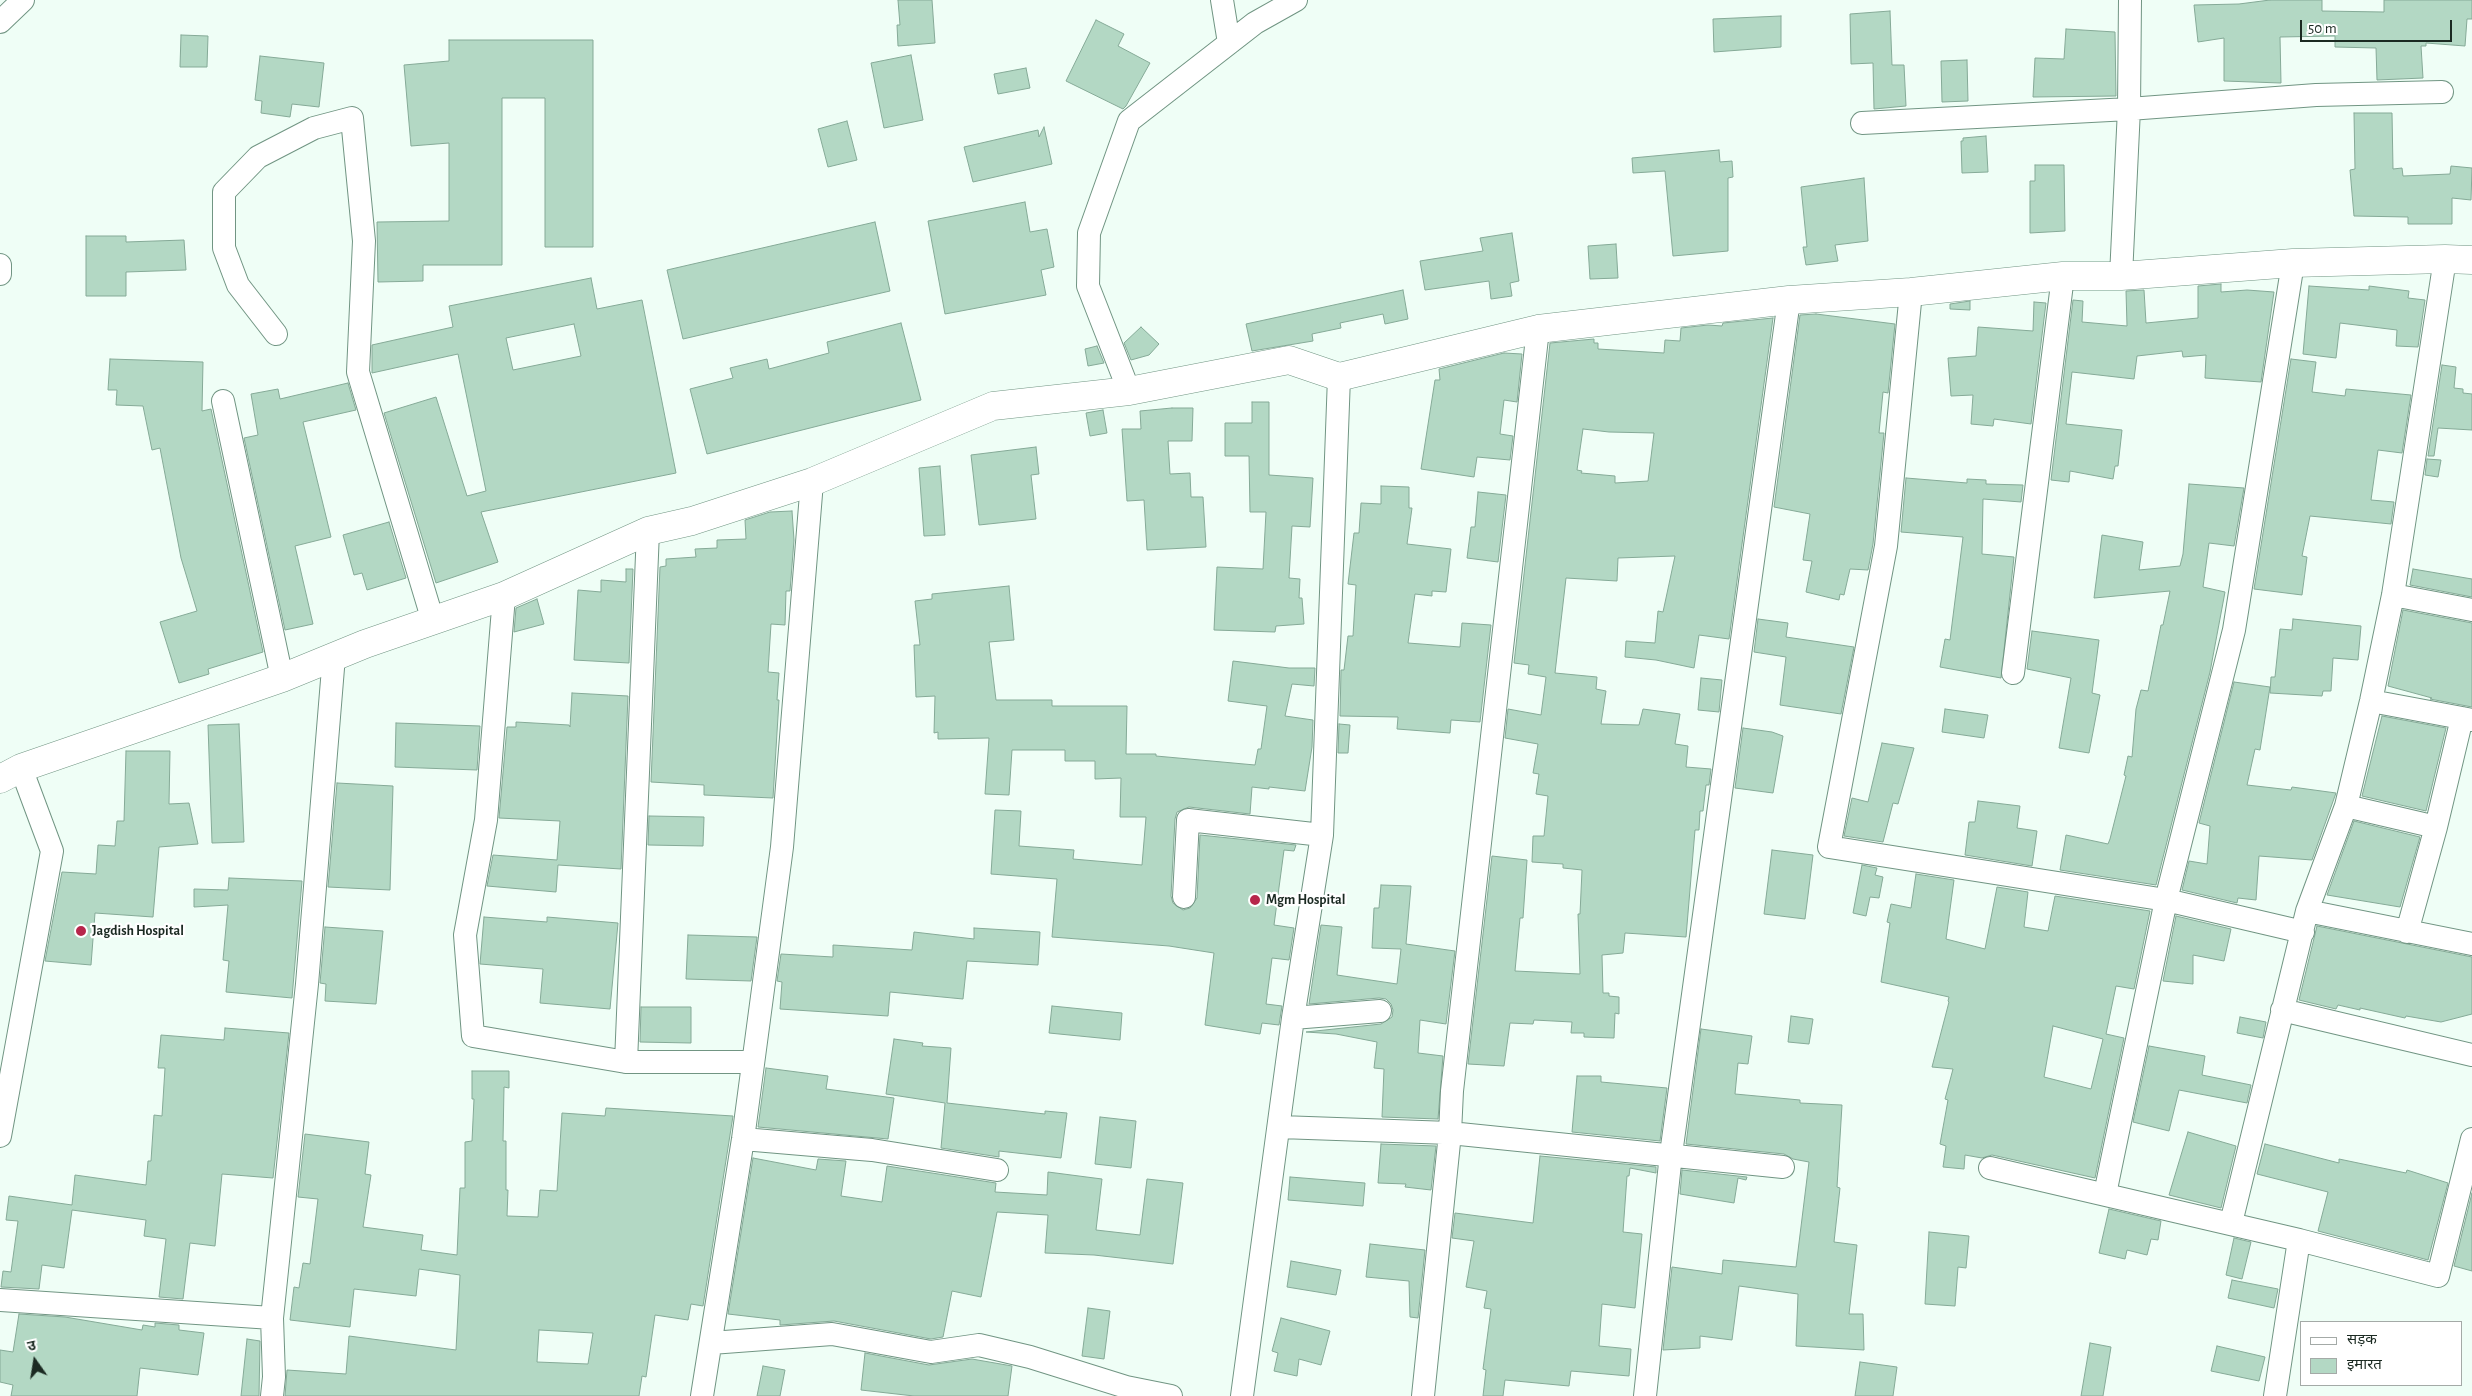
<!DOCTYPE html>
<meta charset="utf-8">
<style>
body{margin:0}
#map{position:relative;width:2472px;height:1396px;overflow:hidden;background:#effef6;font-family:"Alegreya Sans","Noto Sans Devanagari",sans-serif}
canvas{display:block}
.legend{position:absolute;left:2300px;top:1321px;width:162px;height:65px;box-sizing:border-box;background:#fff;border:1px solid #a4aaa7;margin:0;padding:6px 9px;list-style:none;font-size:15px;color:#1b2a22}
.legend li{display:flex;align-items:center;gap:10px;height:25px}
.legend b{width:25px;border:1px solid #a4aaa7}
.north{position:absolute;left:10px;top:1336px;width:50px;height:50px;-webkit-text-stroke:4px #fff;paint-order:stroke;rotate:347deg;font-size:14px;font-weight:700;line-height:20px;text-align:center;color:#1b2a22}
.north::after{content:'';display:block;margin:auto;width:18px;height:22px;background:#1b2a22;clip-path:polygon(50% 0,100% 100%,50% 72%,0 100%)}
.scale{position:absolute;left:2300px;top:20px;width:152px;height:22px;box-sizing:border-box;border:2px solid #1b2a22;border-top:0;padding-left:6px;font-size:15px;line-height:18px;white-space:nowrap;color:#1b2a22;-webkit-text-stroke:4px #fff;paint-order:stroke}
</style>
<div id="map">
<canvas width="2472" height="1396"></canvas>
<ul class="legend">
<li><b style="height:6px;background:#fff"></b>सड़क</li>
<li><b style="height:14px;background:#b3d8c4"></b>इमारत</li>
</ul>
<div class="north">उ</div>
<div class="scale">50 m</div>
</div>
<script>
const c = document.querySelector('canvas').getContext('2d');
c.lineJoin = 'round';
function paint(path, color) { c.fillStyle = color; c.fill(path, 'evenodd'); }
const poly = rows => new Path2D(rows.map(r => 'M' + r).join(''));
function strokePath(path, color, width, dash) { c.strokeStyle = color; c.lineWidth = width; c.lineCap = dash ? 'butt' : 'round'; c.setLineDash(dash || []); c.stroke(path); }
function label(font, color, halo, rows, align = 'center') {
  c.font = font + ' "Alegreya Sans",sans-serif'; c.lineWidth = 4.5; c.setLineDash([]); c.textBaseline = 'middle'; c.strokeStyle = halo; c.fillStyle = color; for (const [text, x, y, turn = 0] of rows) {
    c.save(); c.translate(x, y); c.rotate((+turn || 0) * Math.PI / 180); c.textAlign = isNaN(turn) ? turn : align; if (halo) c.strokeText(text, 0, 0); c.fillText(text, 0, 0); c.restore();
  }
}
const building = poly([
 [898,0,932,0,935,43,898,46,897,25,900,25,898,0],
 [2270,0,2322,0,2322,11,2384,12,2384,0,2472,0,2472,19,2467,19,2465,46,2426,43,2426,46,2421,46,2423,78,2377,80,2376,48,2335,47,2335,36,2280,37,2281,83,2224,81,2224,38,2198,42,2194,5,2239,4,2270,0],
 [1890,11,1892,65,1904,65,1906,106,1874,109,1873,63,1851,64,1850,14,1890,11],
 [1781,16,1781,47,1714,52,1713,19,1781,16],
 [1096,20,1124,34,1118,46,1150,63,1126,106,1123,109,1066,81,1096,20],
 [2066,29,2115,32,2116,96,2033,97,2035,58,2064,59,2066,29],
 [181,35,208,36,207,67,180,67,181,35],
 [449,40,593,40,593,247,545,247,545,98,502,98,502,265,423,265,423,281,378,282,377,222,449,221,449,143,411,146,404,65,449,61,449,40],
 [911,55,923,120,884,128,871,63,911,55],
 [260,56,324,63,319,107,292,104,290,117,261,113,262,101,255,100,260,56],
 [1967,60,1968,101,1942,102,1941,61,1967,60],
 [1026,68,1030,88,998,94,994,74,1026,68],
 [2354,113,2392,113,2393,169,2402,168,2403,176,2450,174,2451,166,2472,168,2471,200,2452,198,2452,224,2408,224,2408,217,2354,216,2350,170,2355,169,2354,113],
 [847,121,857,160,828,167,818,129,847,121],
 [1044,127,1052,164,973,182,964,147,1038,130,1039,137,1044,127],
 [1986,136,1988,172,1962,173,1961,141,1963,141,1963,138,1986,136],
 [1719,150,1720,162,1732,161,1733,177,1728,178,1728,251,1673,256,1665,171,1633,173,1632,158,1719,150],
 [2035,165,2064,165,2065,231,2030,233,2030,181,2035,181,2035,165],
 [1864,178,1868,241,1835,245,1838,261,1806,265,1803,247,1807,247,1801,187,1864,178],
 [1025,202,1030,232,1047,229,1054,267,1041,270,1046,295,945,314,928,221,1025,202],
 [875,222,890,291,683,339,667,270,875,222],
 [1512,233,1519,281,1510,283,1512,296,1491,299,1489,281,1425,290,1420,261,1483,251,1480,238,1512,233],
 [86,236,126,236,126,242,184,240,186,270,126,272,126,296,86,296,86,236],
 [1616,244,1618,278,1590,279,1588,246,1616,244],
 [591,278,597,309,642,300,676,473,481,512,498,562,436,583,384,413,436,397,467,496,486,491,458,354,372,373,372,345,453,327,449,306,591,278],
 [574,324,581,356,513,370,506,338,574,324],
 [2221,284,2221,292,2247,290,2274,292,2261,382,2205,378,2206,355,2183,357,2182,351,2137,356,2134,379,2072,372,2066,424,2122,430,2118,466,2115,466,2113,479,2070,471,2069,482,2051,480,2073,300,2083,301,2082,322,2127,326,2126,291,2144,290,2146,323,2198,318,2198,286,2221,284],
 [2309,286,2369,290,2369,286,2409,291,2408,298,2425,300,2418,347,2396,346,2397,330,2340,323,2336,358,2303,354,2309,286],
 [1403,290,1408,319,1385,324,1383,314,1340,323,1341,328,1312,334,1313,341,1252,351,1246,324,1403,290],
 [1970,301,1970,310,1950,309,1950,304,1970,301],
 [2034,302,2046,303,2031,424,1994,419,1993,426,1971,424,1973,395,1951,396,1948,358,1976,356,1978,327,2033,331,2034,302],
 [1816,314,1895,324,1888,393,1883,392,1879,433,1884,433,1873,544,1868,570,1850,569,1844,595,1840,594,1839,600,1806,592,1812,561,1803,560,1810,514,1774,507,1800,315,1816,314],
 [1773,318,1729,639,1699,635,1694,668,1656,660,1625,657,1626,641,1655,643,1658,611,1663,612,1675,556,1618,558,1617,581,1566,578,1555,673,1597,677,1596,689,1606,691,1601,724,1639,725,1643,709,1680,714,1675,744,1688,746,1686,767,1711,769,1709,785,1706,785,1703,811,1700,811,1699,830,1695,830,1686,937,1625,933,1623,953,1602,955,1603,993,1609,993,1609,996,1619,997,1619,1014,1615,1013,1614,1038,1584,1037,1584,1033,1571,1033,1572,1022,1534,1020,1533,1024,1510,1023,1504,1066,1468,1064,1492,856,1527,860,1523,918,1520,918,1515,971,1580,974,1578,914,1580,914,1582,870,1563,868,1563,864,1532,862,1533,836,1544,836,1548,796,1536,794,1539,774,1533,773,1538,744,1505,738,1508,709,1541,715,1546,677,1528,674,1529,665,1514,663,1550,343,1594,339,1594,343,1598,343,1598,349,1664,353,1665,340,1680,341,1681,328,1708,325,1722,326,1723,323,1773,318],
 [1583,429,1609,432,1654,433,1648,481,1615,483,1615,476,1581,473,1582,471,1577,470,1583,429],
 [901,323,921,400,707,454,690,389,733,378,730,368,767,359,769,369,829,353,827,342,901,323],
 [1141,327,1159,344,1149,355,1131,360,1124,343,1141,327],
 [1097,346,1104,363,1088,366,1085,349,1097,346],
 [1504,353,1522,354,1517,402,1504,400,1500,434,1513,436,1510,460,1477,457,1474,477,1421,469,1435,380,1440,380,1439,369,1504,353],
 [110,359,203,362,202,411,211,409,263,652,208,669,209,674,179,683,160,622,197,611,181,558,160,448,152,450,143,406,116,405,117,390,108,390,110,359],
 [2291,359,2316,362,2312,392,2345,396,2346,389,2411,395,2402,453,2378,450,2371,500,2394,502,2391,524,2310,516,2302,556,2307,557,2302,595,2254,589,2291,359],
 [2442,365,2456,367,2454,388,2463,389,2463,393,2472,394,2472,430,2438,428,2434,456,2428,456,2442,365],
 [348,383,356,410,303,422,331,537,295,546,313,624,285,630,244,438,258,435,251,394,278,389,280,399,348,383],
 [1252,402,1269,402,1269,475,1313,478,1310,527,1292,526,1289,578,1300,579,1299,598,1302,598,1304,624,1276,626,1275,632,1214,630,1217,567,1263,569,1266,512,1250,512,1249,456,1225,456,1225,423,1252,423,1252,402],
 [1172,408,1193,408,1192,441,1168,441,1170,474,1190,473,1191,497,1203,497,1206,547,1147,550,1144,500,1127,501,1122,429,1141,429,1140,411,1172,408],
 [1103,410,1107,433,1090,436,1086,413,1103,410],
 [1036,447,1039,474,1031,475,1036,519,979,525,971,455,1036,447],
 [2427,459,2441,460,2438,477,2425,475,2427,459],
 [940,466,945,535,924,536,919,468,940,466],
 [1906,478,1967,483,1967,479,1986,480,1986,484,2023,485,2021,502,1983,499,1982,554,2014,557,2001,678,1940,667,1945,639,1950,640,1963,537,1901,532,1906,478],
 [2189,484,2244,488,2234,546,2209,543,2203,587,2225,592,2210,672,2156,885,2060,870,2066,835,2108,844,2110,839,2126,776,2124,775,2128,756,2132,757,2136,709,2141,690,2148,691,2161,625,2163,625,2170,591,2094,598,2102,535,2143,542,2139,570,2180,566,2183,554,2189,484],
 [1381,486,1409,487,1409,508,1412,508,1407,544,1451,549,1446,592,1432,591,1432,596,1415,594,1408,643,1460,647,1462,623,1491,625,1480,722,1451,720,1450,733,1397,729,1398,717,1340,716,1341,670,1344,670,1348,636,1353,636,1356,585,1348,584,1354,533,1359,533,1361,503,1381,504,1381,486],
 [1478,492,1506,495,1498,562,1467,558,1471,527,1475,527,1478,492],
 [792,511,794,540,790,591,786,591,785,625,771,624,768,672,779,673,777,700,779,700,773,798,704,795,704,785,651,782,660,567,666,566,666,559,696,557,695,549,717,548,717,540,746,539,745,520,770,512,792,511],
 [389,522,406,578,367,590,362,573,354,575,343,535,389,522],
 [626,569,633,569,629,663,574,660,578,590,601,592,601,580,626,582,626,569],
 [2413,569,2472,579,2472,597,2410,585,2413,569],
 [1009,586,1014,640,989,642,996,700,1052,700,1052,706,1127,706,1126,754,1156,754,1156,756,1255,765,1258,749,1261,749,1267,706,1228,701,1233,661,1289,668,1315,668,1314,686,1292,684,1285,716,1313,720,1312,747,1305,791,1269,787,1269,789,1252,787,1250,814,1189,807,1177,812,1175,819,1171,896,1173,903,1183,910,1190,908,1197,898,1200,835,1296,845,1294,851,1284,850,1274,925,1294,928,1289,960,1272,958,1266,1004,1282,1006,1279,1025,1262,1023,1260,1034,1205,1025,1214,953,1169,946,1052,937,1057,879,991,874,995,810,1021,811,1019,846,1074,850,1073,859,1142,865,1146,817,1120,817,1121,778,1095,779,1095,761,1065,761,1065,750,1012,750,1009,795,985,794,989,738,938,739,938,732,934,733,935,696,916,697,914,645,920,645,915,601,932,599,932,594,1009,586],
 [537,599,544,624,514,632,516,608,537,599],
 [2403,610,2472,623,2472,707,2430,699,2432,698,2388,686,2403,610],
 [1758,619,1788,623,1786,637,1854,647,1841,714,1780,705,1786,657,1754,652,1758,619],
 [2293,619,2361,626,2358,660,2333,658,2331,691,2323,691,2322,696,2270,693,2271,677,2275,677,2280,629,2292,630,2293,619],
 [2032,631,2099,640,2092,693,2100,695,2089,753,2059,748,2071,678,2027,669,2032,631],
 [1701,678,1722,680,1719,712,1698,710,1701,678],
 [2234,682,2270,687,2260,750,2255,749,2247,785,2291,790,2292,787,2336,793,2312,860,2259,856,2256,900,2238,898,2237,903,2182,890,2189,861,2207,864,2210,826,2199,823,2234,682],
 [572,693,628,696,621,869,558,865,556,892,487,886,493,855,557,860,560,821,499,818,507,727,516,727,516,722,569,725,570,727,572,693],
 [1945,709,1988,715,1984,738,1942,732,1945,709],
 [2382,716,2446,728,2426,811,2362,796,2382,716],
 [396,723,480,726,477,770,395,767,396,723],
 [239,724,244,842,212,843,208,725,239,724],
 [1339,724,1350,725,1348,753,1338,753,1339,724],
 [1743,728,1772,732,1783,736,1773,793,1735,788,1743,728],
 [1882,743,1914,748,1898,804,1893,803,1883,842,1844,836,1852,798,1868,802,1882,743],
 [126,751,170,751,169,804,189,803,198,844,159,847,153,917,95,913,91,965,45,961,62,872,96,874,98,845,115,846,117,821,124,821,126,751],
 [337,783,393,786,390,890,328,887,337,783],
 [1978,801,2020,806,2017,828,2037,831,2032,866,1965,855,1969,822,1975,822,1978,801],
 [649,816,704,817,703,846,648,845,649,816],
 [2354,821,2420,837,2400,907,2327,895,2354,821],
 [1772,850,1813,855,1805,919,1764,914,1772,850],
 [1862,865,1877,868,1875,875,1883,877,1879,898,1870,897,1866,916,1853,913,1862,865],
 [1916,874,1954,880,1946,939,1985,949,1997,887,2028,892,2024,927,2048,931,2055,896,2150,911,2134,989,2116,986,2106,1034,2124,1038,2095,1178,1992,1155,1982,1158,1965,1155,1964,1169,1943,1167,1946,1146,1940,1144,1948,1100,1945,1099,1953,1069,1932,1067,1949,1002,1948,1001,1949,997,1881,982,1890,923,1887,922,1891,904,1911,908,1916,874],
 [2053,1026,2103,1039,2091,1089,2044,1077,2053,1026],
 [229,878,302,881,292,998,226,992,229,961,223,960,228,905,194,907,194,889,228,890,229,878],
 [1381,885,1411,886,1406,944,1455,951,1446,1024,1420,1020,1418,1053,1443,1056,1438,1119,1382,1117,1384,1069,1374,1068,1377,1042,1336,1034,1306,1032,1381,1024,1392,1017,1393,1010,1391,1004,1386,999,1379,998,1309,1004,1321,925,1342,927,1337,975,1397,984,1401,949,1372,948,1374,908,1379,908,1381,885],
 [2176,916,2231,929,2224,961,2193,955,2193,984,2163,981,2176,916],
 [484,917,547,922,547,917,618,923,610,1009,540,1003,543,969,480,964,484,917],
 [2317,926,2472,957,2472,1014,2441,1022,2406,1016,2405,1018,2360,1008,2360,1010,2338,1005,2336,1009,2299,1000,2317,926],
 [325,927,383,931,376,1004,325,1001,326,984,320,983,325,927],
 [974,928,1040,932,1038,965,967,961,963,999,890,992,888,1016,780,1009,782,982,777,981,781,954,833,957,833,945,912,950,914,932,974,939,974,928],
 [688,935,757,937,751,981,686,979,688,935],
 [1052,1006,1122,1013,1120,1040,1049,1033,1052,1006],
 [641,1007,691,1007,691,1043,640,1042,641,1007],
 [1791,1016,1813,1019,1809,1044,1788,1042,1791,1016],
 [2240,1017,2266,1022,2263,1038,2237,1033,2240,1017],
 [225,1028,289,1033,273,1178,222,1174,215,1246,190,1243,183,1299,159,1297,166,1239,144,1236,146,1220,72,1210,64,1268,42,1265,39,1289,1,1287,3,1271,11,1272,18,1221,6,1220,9,1196,72,1205,75,1175,146,1185,148,1161,151,1161,154,1115,162,1116,165,1068,158,1068,161,1035,224,1040,225,1028],
 [1701,1029,1752,1036,1748,1064,1738,1063,1735,1094,1800,1100,1800,1103,1842,1105,1837,1187,1840,1188,1834,1242,1857,1245,1849,1314,1863,1314,1864,1350,1796,1346,1798,1294,1739,1286,1732,1340,1700,1336,1700,1348,1663,1350,1672,1267,1722,1274,1723,1260,1796,1267,1809,1162,1793,1159,1784,1154,1686,1144,1701,1029],
 [894,1039,923,1043,922,1046,951,1048,947,1103,1045,1114,1045,1111,1067,1113,1061,1158,999,1151,999,1157,941,1148,945,1103,886,1094,894,1039],
 [2149,1046,2205,1056,2202,1075,2251,1085,2247,1103,2179,1090,2169,1131,2133,1122,2149,1046],
 [766,1068,828,1076,826,1089,894,1098,888,1139,758,1127,766,1068],
 [472,1071,509,1071,509,1088,504,1087,503,1141,506,1141,506,1190,508,1190,507,1216,538,1217,540,1190,557,1191,562,1113,605,1116,606,1108,733,1116,703,1306,691,1304,688,1320,655,1315,646,1377,642,1376,639,1396,285,1396,287,1370,346,1374,349,1336,456,1350,460,1275,419,1269,416,1296,354,1289,350,1327,290,1320,294,1287,299,1288,303,1263,310,1264,318,1199,298,1197,305,1134,369,1142,365,1174,371,1175,363,1227,423,1235,421,1250,457,1255,460,1188,465,1188,465,1142,472,1141,474,1099,472,1099,472,1071],
 [539,1330,593,1333,588,1364,537,1362,539,1330],
 [1577,1076,1601,1076,1601,1082,1667,1088,1660,1141,1572,1132,1577,1076],
 [1100,1117,1136,1121,1131,1168,1095,1164,1100,1117],
 [2188,1132,2236,1146,2221,1208,2169,1195,2188,1132],
 [1381,1144,1436,1146,1431,1190,1405,1187,1406,1184,1378,1183,1381,1144],
 [2265,1144,2339,1163,2339,1159,2406,1173,2407,1170,2448,1183,2428,1260,2318,1231,2328,1192,2257,1174,2265,1144],
 [1540,1156,1656,1167,1656,1173,1630,1168,1629,1176,1627,1176,1623,1232,1642,1234,1635,1308,1602,1304,1599,1346,1631,1349,1629,1376,1571,1371,1569,1386,1505,1380,1503,1396,1483,1396,1486,1370,1483,1369,1491,1309,1484,1308,1487,1291,1466,1287,1474,1241,1452,1238,1455,1213,1533,1223,1540,1156],
 [753,1158,816,1170,818,1159,846,1161,841,1196,882,1202,887,1166,996,1183,995,1192,1047,1195,1048,1172,1102,1179,1096,1230,1140,1235,1147,1179,1183,1183,1173,1264,1094,1255,1045,1253,1048,1215,997,1212,981,1297,952,1291,943,1337,931,1339,834,1321,780,1325,780,1320,728,1314,753,1158],
 [1682,1170,1747,1177,1746,1180,1738,1178,1734,1203,1680,1194,1682,1170],
 [1290,1177,1365,1183,1363,1206,1288,1200,1290,1177],
 [2472,1193,2472,1271,2454,1266,2472,1193],
 [2109,1209,2161,1221,2158,1240,2151,1239,2147,1255,2127,1250,2125,1259,2099,1253,2109,1209],
 [1929,1232,1969,1236,1966,1268,1958,1267,1955,1306,1925,1304,1929,1232],
 [2234,1238,2251,1242,2242,1279,2226,1275,2234,1238],
 [1370,1244,1425,1250,1418,1318,1410,1317,1409,1281,1366,1277,1370,1244],
 [1291,1261,1341,1270,1336,1295,1287,1287,1291,1261],
 [2232,1280,2278,1289,2274,1308,2228,1298,2232,1280],
 [1088,1308,1110,1311,1104,1359,1082,1356,1088,1308],
 [19,1314,65,1317,142,1330,143,1325,155,1327,155,1323,179,1325,179,1330,204,1333,198,1375,140,1368,137,1396,11,1396,13,1385,0,1382,0,1350,13,1352,19,1314],
 [1281,1318,1330,1331,1321,1365,1299,1359,1297,1376,1274,1371,1278,1353,1272,1351,1281,1318],
 [247,1339,260,1341,259,1396,241,1396,247,1339],
 [2090,1343,2111,1347,2103,1396,2081,1396,2090,1343],
 [2217,1346,2265,1357,2259,1381,2211,1371,2217,1346],
 [865,1353,929,1365,972,1359,1012,1366,1008,1396,914,1396,861,1390,865,1353],
 [1860,1362,1897,1367,1893,1396,1855,1396,1860,1362],
 [763,1366,785,1370,780,1396,757,1396,763,1366]
]);
const street = poly([
 [1222,0,1229,43],
 [0,22,23,0],
 [1862,123,2129,109,2316,95,2442,92],
 [0,265,0,274],
 [2121,276,2129,109,2130,0],
 [1911,292,1886,546,1829,847,2166,900,2303,932],
 [276,334,238,285,224,248,224,192,258,157,314,128,352,118,364,241,358,372,433,621],
 [1129,391,1088,286,1089,233,1129,121,1255,23,1296,0],
 [223,401,282,678],
 [2393,595,2472,610],
 [504,596,486,820,465,935,473,1036,626,1062,752,1062],
 [2013,673,2063,276],
 [2371,701,2472,720],
 [2346,806,2436,827],
 [1184,897,1188,820,1322,835],
 [2307,911,2472,944],
 [2407,932,2436,827,2462,718],
 [2282,1010,2472,1055],
 [1293,1018,1380,1011],
 [626,1062,648,531],
 [1280,1127,1450,1133,1783,1167],
 [0,1136,52,851,21,768],
 [743,1139,872,1150,997,1170],
 [1990,1168,2299,1240,2275,1396],
 [2105,1194,2166,900,2234,630,2293,263],
 [2231,1223,2307,911,2346,806,2371,701,2393,595,2445,259],
 [2299,1240,2438,1276,2472,1139],
 [0,1300,272,1318],
 [711,1343,832,1334,931,1352,979,1345,1030,1357,1126,1387,1171,1396],
 [272,1396,274,1377,272,1318,307,984,334,656],
 [702,1396,743,1139,782,847,812,482],
 [1242,1396,1293,1018,1322,835,1339,377],
 [1423,1396,1450,1133,1452,1091,1538,329],
 [1645,1396,1671,1154,1789,300]
]);
const secondary = poly([
 [0,779,21,768,282,678,365,644,504,596,648,531,692,521,812,482,993,406,1129,391,1289,360,1339,377,1538,329,1789,300,1911,292,2063,276,2121,276,2293,263,2445,259,2472,260]
]);
const markers = [
 [1255,900,6,"#b7264b"],
 [81,931,6,"#b7264b"]
];
const poiNames = [
 ["Mgm Hospital",1266,900],
 ["Jagdish Hospital",92,931]
];
paint(building, '#b3d8c4');
strokePath(building, '#85aa97', 1);
strokePath(street, '#719583', 24);
strokePath(secondary, '#719583', 29);
strokePath(street, '#fff', 22);
strokePath(secondary, '#fff', 28);
for (const [x, y, r, color] of markers) { const dot = new Path2D(); dot.arc(x, y, r, 0, 2 * Math.PI); c.fillStyle = color; c.fill(dot); strokePath(dot, '#fff', 2); }
label('bold 14px', '#1b2a22', '#fff', poiNames, 'left');
</script>
